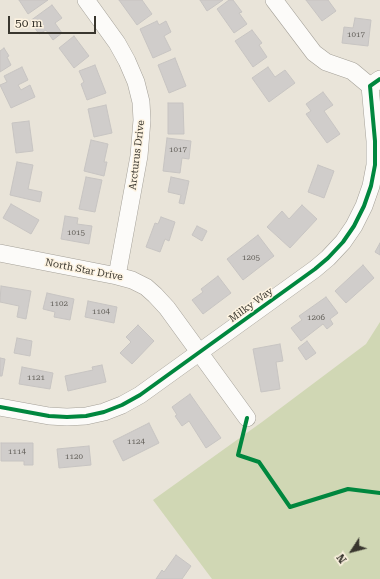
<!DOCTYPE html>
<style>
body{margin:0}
#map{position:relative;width:380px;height:579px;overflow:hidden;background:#e9e4d9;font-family:"Roboto Serif",serif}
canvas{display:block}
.north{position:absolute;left:332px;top:531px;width:40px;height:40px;-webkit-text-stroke:3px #fdf3e1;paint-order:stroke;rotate:234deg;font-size:11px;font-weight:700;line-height:16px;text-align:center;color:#39362e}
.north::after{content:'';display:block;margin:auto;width:14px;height:18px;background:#39362e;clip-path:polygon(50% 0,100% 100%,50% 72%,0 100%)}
.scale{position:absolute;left:8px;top:16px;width:88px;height:18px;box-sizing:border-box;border:2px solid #39362e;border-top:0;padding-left:5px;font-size:12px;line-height:14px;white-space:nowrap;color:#39362e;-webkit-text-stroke:3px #fdf3e1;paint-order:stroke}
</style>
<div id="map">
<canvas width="380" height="579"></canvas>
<div class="north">N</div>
<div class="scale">50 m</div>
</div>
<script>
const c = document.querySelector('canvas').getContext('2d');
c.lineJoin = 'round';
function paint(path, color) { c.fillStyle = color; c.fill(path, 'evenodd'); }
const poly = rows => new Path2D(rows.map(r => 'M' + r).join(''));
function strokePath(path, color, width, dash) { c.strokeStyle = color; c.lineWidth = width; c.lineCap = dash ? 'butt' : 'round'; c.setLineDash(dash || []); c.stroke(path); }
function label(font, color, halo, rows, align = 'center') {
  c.font = font + ' "Roboto Serif",serif'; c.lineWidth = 3; c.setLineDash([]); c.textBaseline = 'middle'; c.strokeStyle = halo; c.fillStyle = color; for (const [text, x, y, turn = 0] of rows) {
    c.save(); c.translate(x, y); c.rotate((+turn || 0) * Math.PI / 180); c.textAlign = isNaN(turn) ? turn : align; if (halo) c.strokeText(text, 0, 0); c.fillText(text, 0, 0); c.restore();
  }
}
const green = poly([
 [380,322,380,579,212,579,153,500,262,422,366,344]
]);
const building = poly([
 [19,0,48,0,28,14,19,0],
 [119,0,142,0,152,14,137,25,119,0],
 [200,0,223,0,207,11,200,0],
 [229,0,233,0,242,12,239,13,247,24,234,33,217,9,229,0],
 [306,0,328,0,336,11,322,21,306,0],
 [52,5,62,18,55,23,62,33,53,40,46,30,39,34,30,21,52,5],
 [355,18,371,20,368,46,342,43,344,27,353,28,355,18],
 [157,21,159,25,166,21,171,32,164,36,171,50,153,58,140,29,157,21],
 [252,30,262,43,259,45,267,57,253,67,235,41,252,30],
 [74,36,89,56,74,68,59,48,74,36],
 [4,48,9,56,7,57,11,65,0,72,0,51,4,48],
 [175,58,186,86,169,93,158,65,175,58],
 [95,65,106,93,87,100,81,84,84,82,79,71,95,65],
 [22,67,28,80,18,85,21,90,30,85,35,97,11,108,0,85,7,82,4,76,22,67],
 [268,67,275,77,285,70,295,83,269,102,252,78,268,67],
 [323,92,333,105,324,111,340,134,327,143,306,114,311,111,306,104,323,92],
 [168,103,183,103,184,134,168,134,168,103],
 [106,105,112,133,94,137,88,109,106,105],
 [29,121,33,151,16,153,12,123,29,121],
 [167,138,191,141,189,159,182,158,180,173,163,171,167,138],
 [91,140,108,144,104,162,107,162,104,176,84,171,91,140],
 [17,162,33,165,28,189,42,192,40,202,10,195,17,162],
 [318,165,334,171,324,198,308,192,318,165],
 [86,177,102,180,95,212,79,209,86,177],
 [171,177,189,181,184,204,179,203,181,195,168,192,171,177],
 [11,204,39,220,31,234,3,218,11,204],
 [302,205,317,219,290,248,267,227,282,211,289,219,302,205],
 [65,216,78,218,77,224,92,226,89,244,61,239,65,216],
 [161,217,175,222,169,241,165,239,160,252,146,247,155,223,158,224,161,217],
 [197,226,207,231,202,241,192,235,197,226],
 [258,235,274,256,243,280,227,259,258,235],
 [380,243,380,255,375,252,380,243],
 [363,265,374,278,346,303,335,291,363,265],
 [218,276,231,293,203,314,192,300,203,292,201,289,218,276],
 [1,286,31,291,26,319,17,317,19,306,0,302,1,286],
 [47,293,74,299,70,320,54,317,55,312,43,309,47,293],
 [326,297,338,313,330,319,333,324,327,329,323,324,301,341,291,328,302,320,299,316,326,297],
 [88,301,117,307,114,323,85,317,88,301],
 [138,325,154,341,132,364,120,353,131,342,126,337,138,325],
 [17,338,32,341,30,356,14,353,17,338],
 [307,341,316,353,306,360,298,348,307,341],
 [280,344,283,361,276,362,280,389,261,392,253,349,280,344],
 [0,358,5,359,2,376,0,376,0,358],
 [102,365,106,382,68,391,65,376,93,370,92,367,102,365],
 [22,367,53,373,50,389,19,384,22,367],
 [190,394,221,438,206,448,189,421,182,426,175,416,177,415,172,407,190,394],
 [149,423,159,443,123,461,113,441,149,423],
 [1,443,33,443,33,465,24,465,24,461,1,461,1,443],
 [89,446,91,465,59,468,57,449,89,446],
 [176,555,191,566,182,579,156,579,162,570,164,572,176,555]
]);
const minor = poly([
 [86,0,117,43,127,61,136,82,141,102,142,120,139,156,117,276],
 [274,0,314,53,326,62,352,71,370,86],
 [0,253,117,276,132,280,146,287,155,295,167,308,247,418],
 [0,407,49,416,67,417,86,416,104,412,122,405,140,395,315,269,328,258,343,242,354,226,364,206,371,186,375,165,375,141,370,86,380,79]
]);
const cycleway = poly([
 [0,407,49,416,67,417,86,416,104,412,122,405,140,395,315,269,328,258,343,242,354,226,364,206,371,186,375,165,375,141,370,86,380,79],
 [247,418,238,455,259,462,290,507,348,489,380,493]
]);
const numberNames = [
 ["1017",356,35],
 ["1017",178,150],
 ["1015",76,233],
 ["1205",251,258],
 ["1102",59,304],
 ["1104",101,312],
 ["1206",316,318],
 ["1121",36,378],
 ["1124",136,442],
 ["1114",17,452],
 ["1120",74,457]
];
const streetNames = [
 ["Arcturus Drive",137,155,-83],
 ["North Star Drive",84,270,11],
 ["Milky Way",251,305,-36]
];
paint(green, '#d0d7b4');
paint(building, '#d0cdcb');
strokePath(building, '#c7c4c2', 1);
strokePath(minor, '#a4a098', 18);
strokePath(minor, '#fcfbf9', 17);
strokePath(cycleway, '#00873e', 4);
label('8px', '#615e58', null, numberNames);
label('10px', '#39362e', '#fdf3e1', streetNames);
</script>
